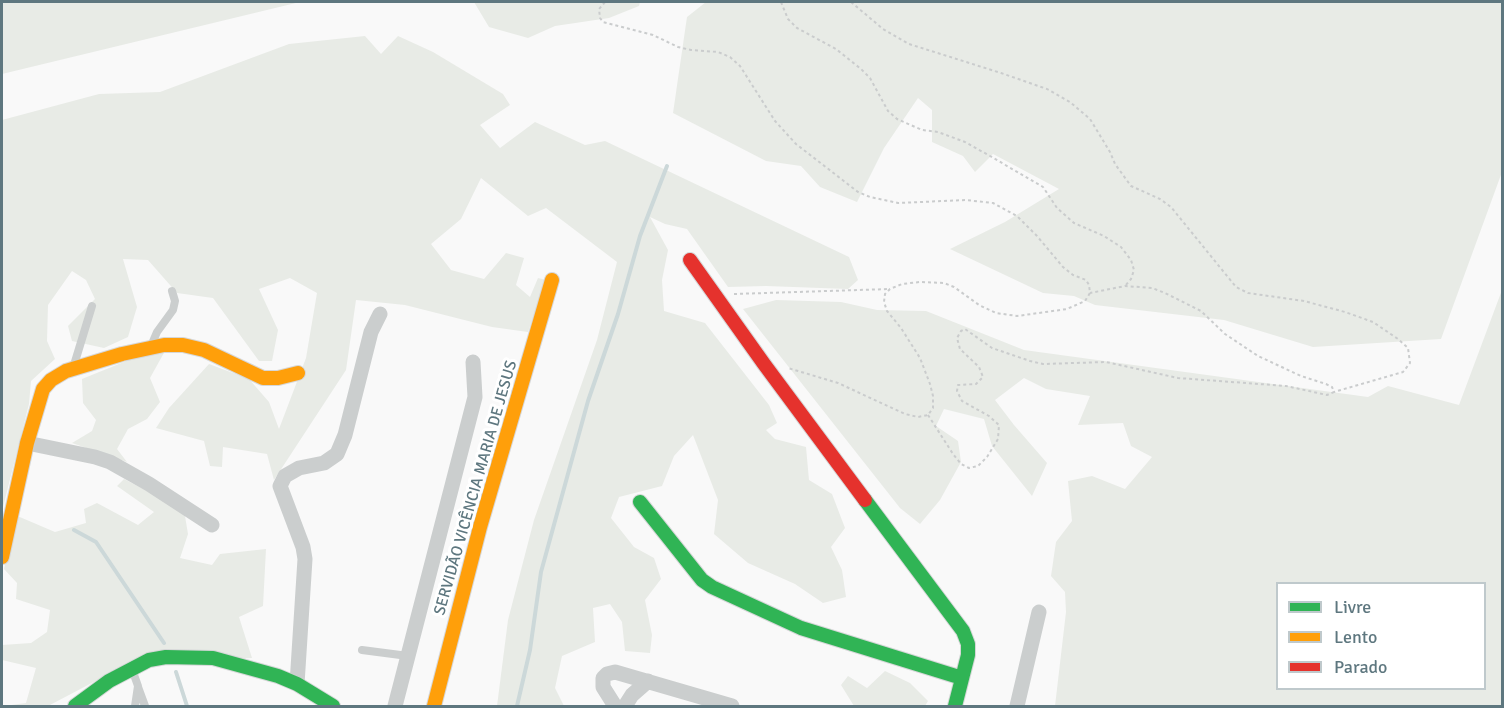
<!DOCTYPE html>
<meta charset="utf-8">
<style>
body{margin:0}
#map{position:relative;width:1504px;height:708px;overflow:hidden;background:#f9f9f9;font-family:Signika,sans-serif}
canvas{display:block}
.frame{position:absolute;inset:0;border:3px solid #5e777f;pointer-events:none}
.legend{position:absolute;left:1276px;top:582px;width:210px;height:108px;box-sizing:border-box;background:#fff;border:2px solid #bfc9cc;margin:0;padding:8px 10px;list-style:none;font-size:18px;color:#5e777f}
.legend li{display:flex;align-items:center;gap:12px;height:30px}
.legend b{width:30px;border:2px solid #bfc9cc}
</style>
<div id="map">
<canvas width="1504" height="708"></canvas>
<div class="frame"></div>
<ul class="legend">
<li><b style="height:8px;background:#30b455"></b>Livre</li>
<li><b style="height:8px;background:#ff9f0a"></b>Lento</li>
<li><b style="height:8px;background:#e5322d"></b>Parado</li>
</ul>
</div>
<script>
const c = document.querySelector('canvas').getContext('2d');
c.lineJoin = 'round';
function paint(path, color) { c.fillStyle = color; c.fill(path, 'evenodd'); }
const poly = rows => new Path2D(rows.map(r => 'M' + r).join(''));
function strokePath(path, color, width, dash) { c.strokeStyle = color; c.lineWidth = width; c.lineCap = dash ? 'butt' : 'round'; c.setLineDash(dash || []); c.stroke(path); }
function label(font, color, halo, rows, align = 'center') {
  c.font = font + ' Signika,sans-serif'; c.lineWidth = 6; c.setLineDash([]); c.textBaseline = 'middle'; c.strokeStyle = halo; c.fillStyle = color; for (const [text, x, y, turn = 0] of rows) {
    c.save(); c.translate(x, y); c.rotate((+turn || 0) * Math.PI / 180); c.textAlign = isNaN(turn) ? turn : align; if (halo) c.strokeText(text, 0, 0); c.fillText(text, 0, 0); c.restore();
  }
}
const green = poly([
 [2,2,300,2,2,74],
 [474,2,640,2,639,6,609,18,555,26,528,38,489,27],
 [706,2,1502,2,1502,172,1441,339,1313,347,1224,320,1095,305,1074,296,1043,293,950,249,1005,222,1059,189,993,154,975,172,963,156,932,142,932,110,918,98,884,148,857,202,820,187,801,166,766,161,673,113,687,17],
 [365,36,381,54,398,36,433,52,503,94,510,105,480,125,500,148,535,122,585,145,605,141,849,257,858,280,848,289,766,286,728,287,687,229,665,224,650,217,668,250,662,280,664,311,705,323,769,405,777,423,766,430,775,439,806,447,809,480,832,494,845,528,831,547,842,570,846,597,823,603,795,584,748,563,714,534,718,500,693,435,674,456,662,486,619,497,611,518,634,547,654,558,661,579,645,600,652,635,650,653,625,651,622,622,610,604,593,608,595,642,562,656,555,688,564,706,497,706,508,620,534,520,597,340,617,262,546,208,528,216,481,178,461,219,431,244,451,270,484,279,506,253,524,258,516,285,530,297,538,278,546,280,528,332,492,327,405,305,356,300,346,370,274,480,267,454,223,447,222,467,210,466,204,441,156,428,169,408,209,364,249,379,269,402,279,429,306,358,317,293,290,278,259,289,278,330,272,361,259,361,213,298,177,293,148,260,123,259,137,307,128,337,104,348,72,341,68,326,95,299,86,280,72,271,48,305,47,341,55,359,31,381,29,404,2,511,2,120,99,94,160,92,289,44],
 [1502,290,1502,706,1055,706,1066,612,1065,592,1051,576,1056,542,1072,521,1068,481,1092,476,1125,489,1152,457,1131,446,1123,423,1078,425,1090,396,1046,389,1024,378,995,400,1014,425,1047,463,1032,496,992,446,984,419,944,409,936,426,958,441,961,462,940,500,920,524,900,508,743,309,776,300,841,302,877,310,926,311,1024,350,1368,397,1388,386,1459,405],
 [1278,584,1484,584,1484,688,1278,688],
 [165,351,150,378,160,402,147,419,128,429,117,449,127,462,72,443,92,431,96,420,83,403,82,379,141,355],
 [124,479,184,510,188,534,180,558,212,565,220,554,266,549,263,606,239,617,252,658,128,664,48,706,4,706,26,703,36,668,2,660,2,645,31,643,47,632,50,610,16,599,17,583,4,569,15,515,55,532,86,523,84,509,97,503,138,525,154,512,117,486],
 [885,671,910,683,928,701,925,706,854,706,841,685,848,676,867,688]
]);
const stream = poly([
 [74,530,96,542,164,643],
 [176,672,187,706],
 [517,706,530,650,541,572,588,401,618,314,640,236,667,166]
]);
const path = poly([
 [605,2,599,9,600,18,603,22,653,35,678,47,691,50,718,52,730,57,740,66,775,121,796,144,858,192,870,197,898,203,966,200,993,203,1017,216,1037,236,1063,267,1073,275,1086,280,1089,285,1090,293,1085,301,1067,309,1017,316,996,313,979,305,954,287,944,283,920,282,902,284,890,289,885,294,884,302,887,311,901,328,920,358,930,384,933,396,933,408,928,415,918,417,905,414,838,383,788,368],
 [781,2,788,19,797,28,836,49,861,69,870,78,888,111,897,119,922,130,938,132,965,142,990,156,1043,187,1057,208,1074,223,1104,236,1121,247,1131,260,1134,270,1131,279,1125,286],
 [851,2,883,29,909,44,1001,73,1047,89,1070,102,1090,119,1110,152,1115,164,1131,186,1160,199,1171,207,1236,287,1248,293,1304,301,1345,312,1373,322,1398,339,1408,348,1410,363,1403,372,1334,392],
 [734,294,890,289],
 [928,415,953,454,961,464,969,468,978,466,987,457,998,439,999,425,989,416,962,401,957,391,958,385,976,384,983,377,979,367,960,349,957,338,961,331,965,329,992,348,1030,361,1043,364,1106,362,1178,378,1286,386,1327,395,1334,392,1332,387,1326,384,1301,376,1258,356,1225,334,1201,311,1165,293,1152,288,1125,286,1090,293]
]);
const lane = poly([
 [151,346,157,332,173,310,175,301,172,291],
 [74,365,92,306],
 [362,650,408,656],
 [133,672,138,686,135,706],
 [138,687,145,706]
]);
const street = poly([
 [27,443,95,457,110,462,149,484,212,525],
 [297,684,305,559,303,547,280,486,285,476,299,468,324,463,337,454,345,435,371,332,380,314],
 [395,706,475,397,473,362],
 [615,706,603,687,603,678,607,674,615,672,732,706],
 [625,706,632,695,648,681],
 [1017,706,1039,612]
]);
const fast = poly([
 [865,500,963,631,968,644,968,655,955,706],
 [640,502,702,580,712,587,801,628,962,678],
 [75,706,109,681,149,660,166,657,213,658,278,676,297,684,333,706]
]);
const slow = poly([
 [2,557,27,443,43,389,51,380,66,371,122,354,164,345,183,345,204,350,263,378,278,378,298,373],
 [434,706,480,527,552,280]
]);
const jam = poly([
 [690,260,764,364,865,500]
]);
const streetNames = [
 ["SERVIDÃO VICÊNCIA MARIA DE JESUS",476,488,-74]
];
paint(green, '#e8ebe6');
strokePath(stream, '#ccd8d9', 4);
strokePath(fast, '#d6d7d8', 16);
strokePath(slow, '#d6d7d8', 16);
strokePath(jam, '#d6d7d8', 16);
strokePath(path, '#cacccd', 2, [3, 3]);
strokePath(lane, '#cbcece', 8);
strokePath(street, '#cbcece', 15);
strokePath(fast, '#30b455', 14);
strokePath(slow, '#ff9f0a', 14);
strokePath(jam, '#e5322d', 14);
label('16px', '#5e777f', '#fff', streetNames);
</script>
